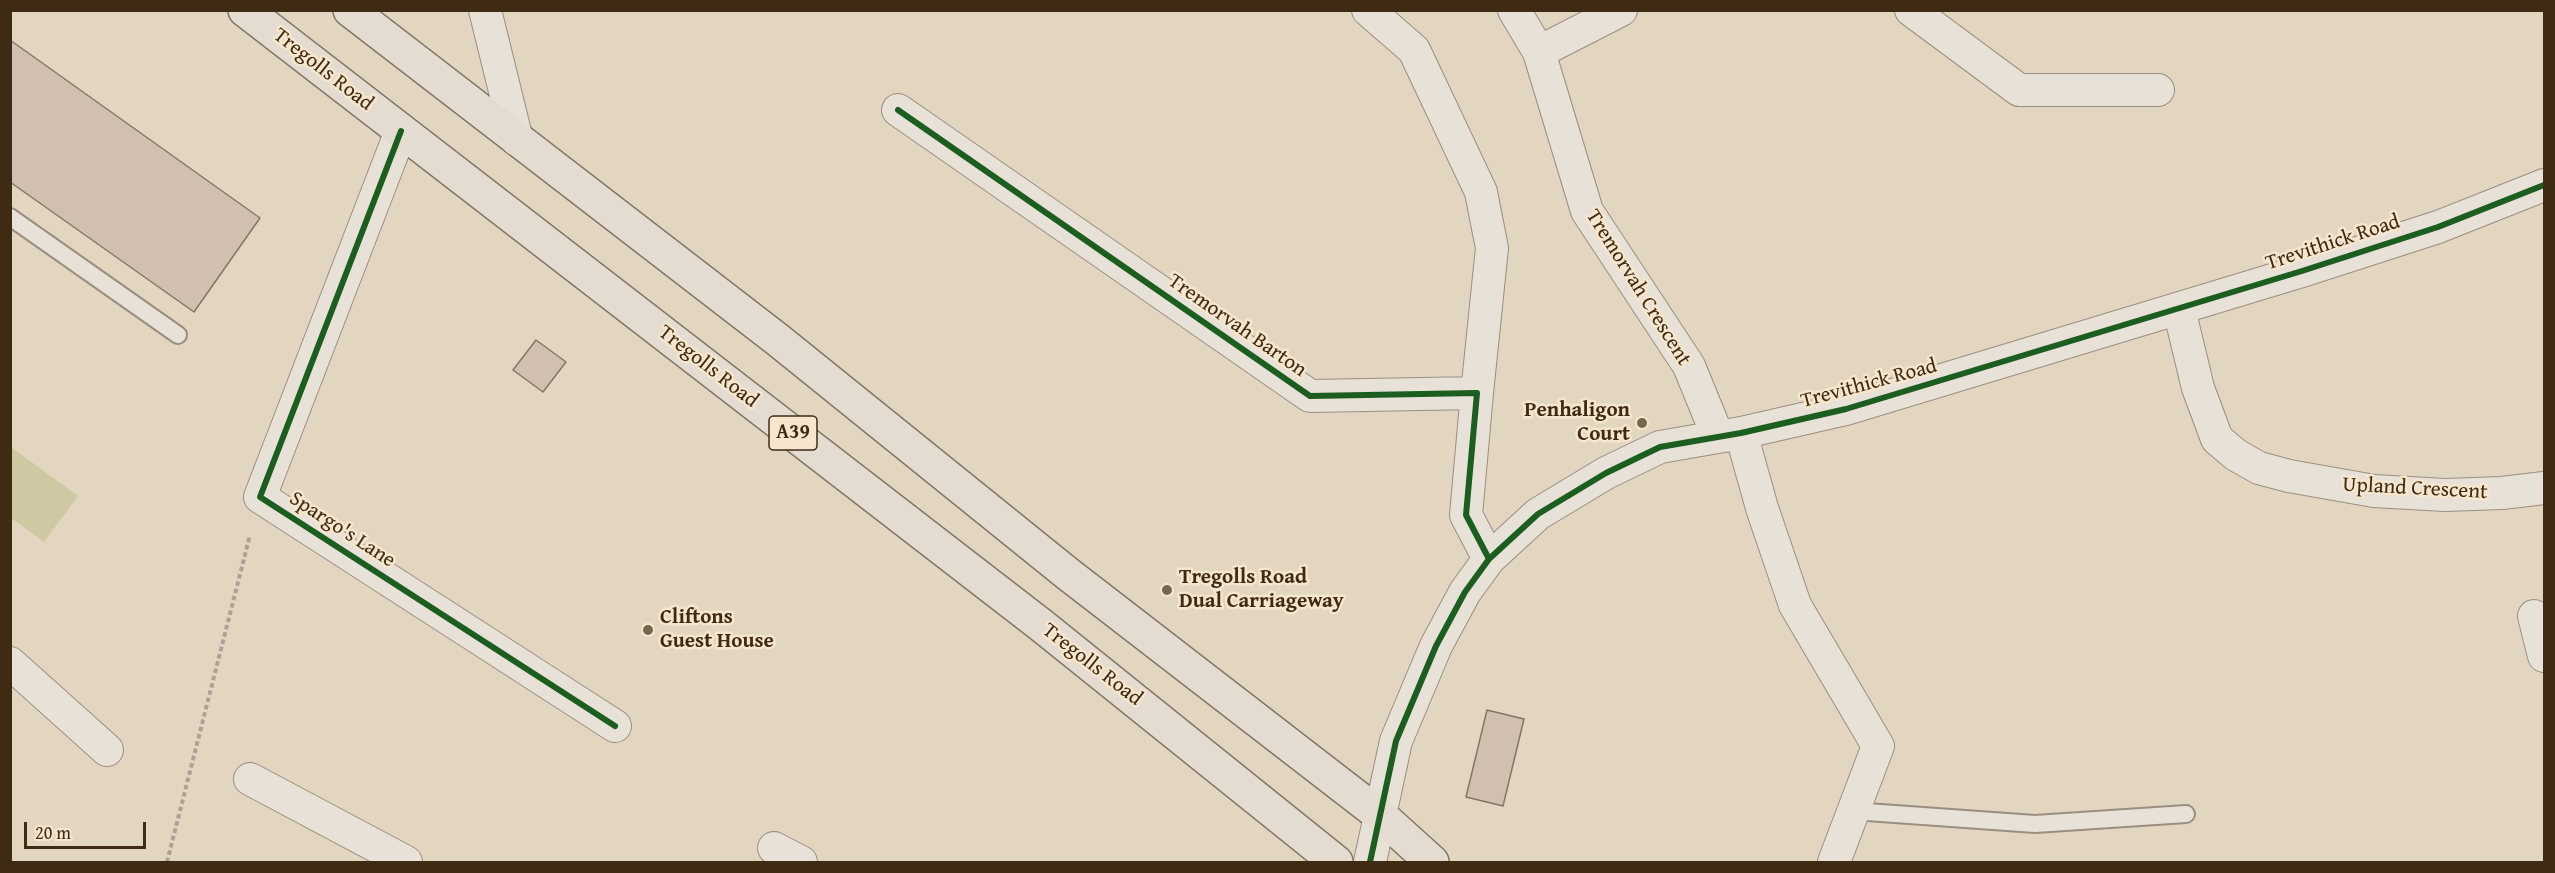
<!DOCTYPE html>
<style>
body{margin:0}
#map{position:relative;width:2555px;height:873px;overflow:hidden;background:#e3d6c1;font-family:"Gentium Book Plus",serif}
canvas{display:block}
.frame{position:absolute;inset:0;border:12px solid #3f2b13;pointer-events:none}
.scale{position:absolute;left:24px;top:822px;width:122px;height:27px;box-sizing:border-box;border:3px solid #3f2b13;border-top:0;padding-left:8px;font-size:18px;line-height:21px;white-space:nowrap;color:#3f2b13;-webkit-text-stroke:4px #f6e6ce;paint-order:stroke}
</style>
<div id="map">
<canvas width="2555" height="873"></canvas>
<div class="frame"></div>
<div class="scale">20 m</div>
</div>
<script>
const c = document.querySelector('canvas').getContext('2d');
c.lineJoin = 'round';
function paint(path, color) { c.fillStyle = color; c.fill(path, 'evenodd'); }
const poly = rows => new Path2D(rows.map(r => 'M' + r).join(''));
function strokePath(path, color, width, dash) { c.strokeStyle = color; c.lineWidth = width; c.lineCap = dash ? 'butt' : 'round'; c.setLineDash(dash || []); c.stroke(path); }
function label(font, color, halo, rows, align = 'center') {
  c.font = font + ' "Gentium Book Plus",serif'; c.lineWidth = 5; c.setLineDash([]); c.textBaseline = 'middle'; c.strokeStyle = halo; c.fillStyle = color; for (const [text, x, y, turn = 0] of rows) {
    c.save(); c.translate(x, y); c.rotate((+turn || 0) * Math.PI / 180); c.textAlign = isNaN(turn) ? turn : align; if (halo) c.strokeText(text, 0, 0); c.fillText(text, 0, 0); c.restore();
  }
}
const green = poly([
 [11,447,78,496,44,542,11,518]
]);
const building = poly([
 [10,40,260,218,194,312,10,182,10,40],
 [536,340,566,362,543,392,513,370,536,340],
 [1487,710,1524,719,1503,806,1466,797,1487,710]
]);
const path = poly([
 [167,862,250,535]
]);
const service = poly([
 [10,217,178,335],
 [1853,811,2035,824,2186,814]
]);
const minor = poly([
 [485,10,517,140],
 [1368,10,1414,50,1481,192,1492,248,1477,393],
 [1514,10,1539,52],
 [1621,10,1539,52,1587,211,1689,366,1718,437],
 [1911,10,2019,90,2158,90],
 [898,110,1310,396,1477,393,1466,515,1489,559],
 [401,131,260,497,615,726],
 [2179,309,2198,388,2217,439,2236,455,2259,468,2289,476,2374,491,2445,495,2502,493,2544,488],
 [1741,433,1762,508,1795,605,1878,746,1834,862],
 [2534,616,2544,656],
 [10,663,107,750],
 [250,779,406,862],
 [774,848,801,862],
 [1370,862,1396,741,1436,646,1465,592,1489,559,1538,514,1606,473,1660,447,1741,433,1846,409,2302,271,2438,227,2544,185]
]);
const trunk = poly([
 [245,10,1041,625,1336,862],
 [350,10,778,340,1068,574,1380,815,1432,862]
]);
const cycleway = poly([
 [898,110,1310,396,1477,393,1466,515,1489,559],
 [401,131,260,497,615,726],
 [1370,862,1396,741,1436,646,1465,592,1489,559,1538,514,1606,473,1660,447,1741,433,1846,409,2302,271,2438,227,2544,185]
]);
const markers = [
 [1642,423,6,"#786750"],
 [1167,590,6,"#786750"],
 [648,630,6,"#786750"]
];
const shields = [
 [793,433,48]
];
const shieldNames = [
 ["A39",793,433]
];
const streetNames = [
 ["Tregolls Road",323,70,38],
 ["Trevithick Road",2333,243,-18],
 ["Tremorvah Crescent",1638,288,58],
 ["Tremorvah Barton",1237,326,35],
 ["Tregolls Road",708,367,38],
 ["Trevithick Road",1869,384,-15],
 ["Upland Crescent",2415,489,3],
 ["Spargo's Lane",342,530,33],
 ["Tregolls Road",1092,665,38]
];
const poiNames = [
 ["Penhaligon",1630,411,"right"],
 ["Court",1630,435,"right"],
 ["Tregolls Road",1179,578],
 ["Dual Carriageway",1179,602],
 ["Cliftons",660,618],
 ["Guest House",660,642]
];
paint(green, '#cec9a3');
paint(building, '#d1bfb0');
strokePath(building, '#817769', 1.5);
strokePath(service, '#998e80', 20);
strokePath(minor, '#998e80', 34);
strokePath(trunk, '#817769', 36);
strokePath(path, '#a9a298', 4, [4.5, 3]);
strokePath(service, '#e8e1d7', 16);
strokePath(minor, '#e8e1d7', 32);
strokePath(trunk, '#e4dcd0', 33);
strokePath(cycleway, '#1b5e20', 6);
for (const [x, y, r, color] of markers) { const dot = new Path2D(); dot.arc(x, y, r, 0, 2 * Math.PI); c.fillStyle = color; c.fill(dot); strokePath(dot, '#f6e6ce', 2); }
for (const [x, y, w] of shields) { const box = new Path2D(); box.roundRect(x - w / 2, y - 17, w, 34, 4.5); c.fillStyle = '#f6e6ce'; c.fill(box); strokePath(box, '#3f2b13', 1.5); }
label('bold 20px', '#3f2b13', null, shieldNames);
label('21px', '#3f2b13', '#f6e6ce', streetNames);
label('bold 21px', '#3f2b13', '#f6e6ce', poiNames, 'left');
</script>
